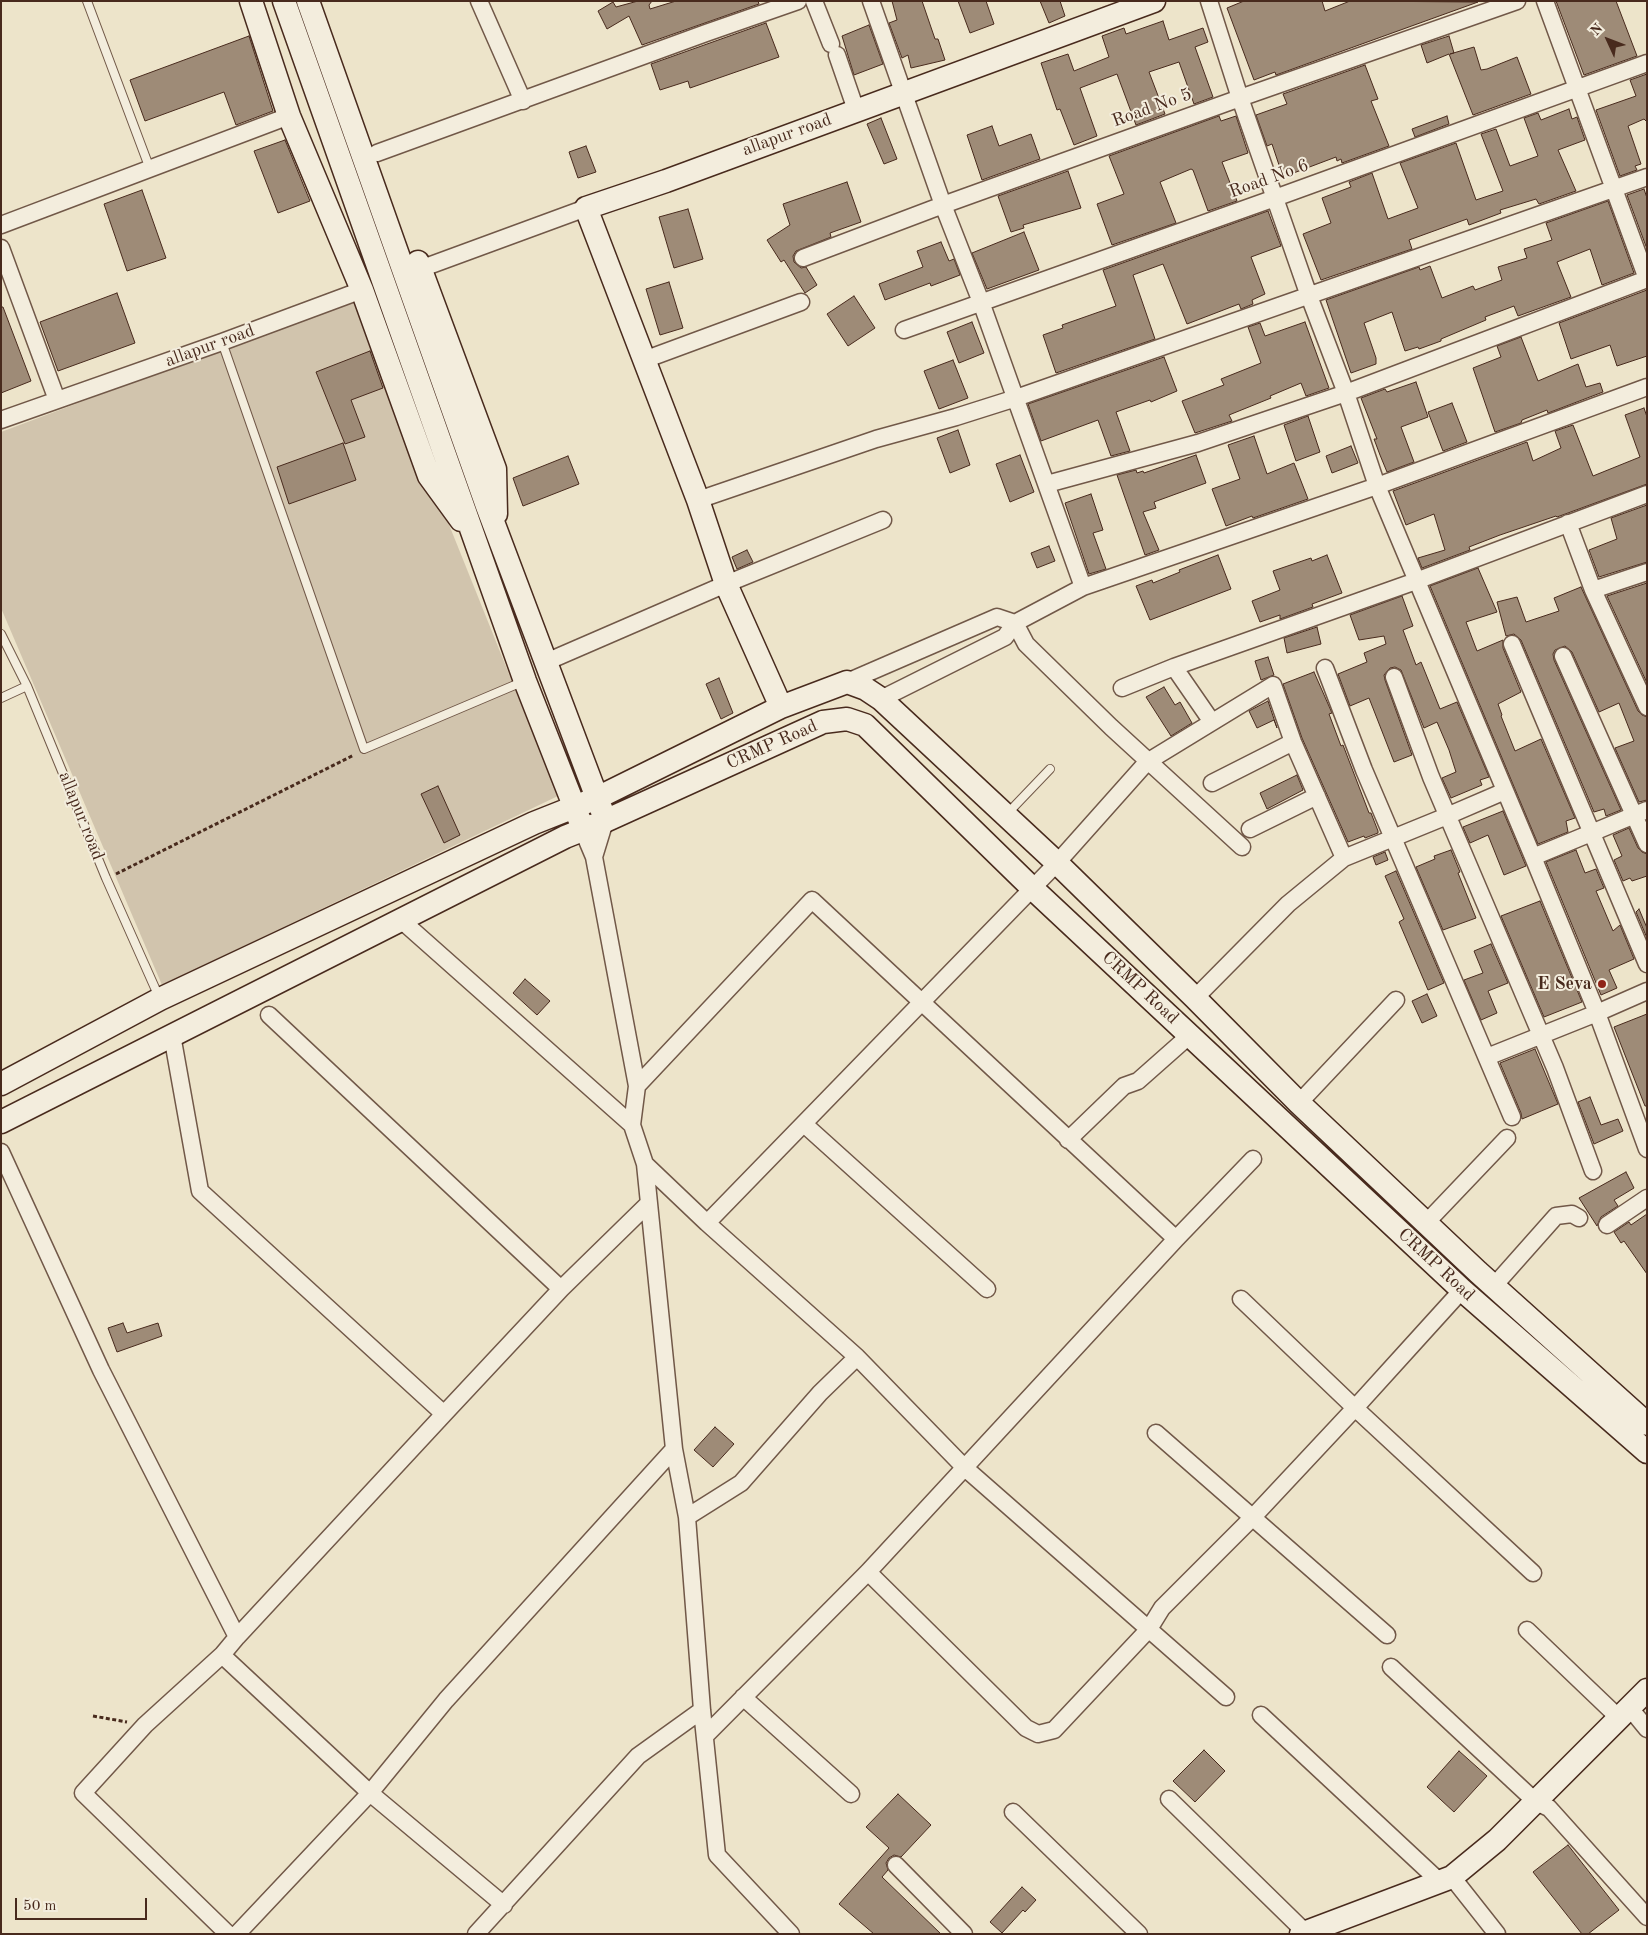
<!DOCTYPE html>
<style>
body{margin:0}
#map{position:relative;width:1648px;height:1935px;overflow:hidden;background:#ede4ca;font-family:"Old Standard TT",serif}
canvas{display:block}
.frame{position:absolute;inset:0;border:2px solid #482a1d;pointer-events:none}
.north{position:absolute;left:1583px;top:15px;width:50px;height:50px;-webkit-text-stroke:4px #f3eddd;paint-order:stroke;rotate:313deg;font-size:14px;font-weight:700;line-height:20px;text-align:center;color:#482a1d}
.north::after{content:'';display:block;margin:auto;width:18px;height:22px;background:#482a1d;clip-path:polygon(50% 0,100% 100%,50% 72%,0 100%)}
.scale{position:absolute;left:15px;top:1898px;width:132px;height:22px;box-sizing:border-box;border:2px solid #482a1d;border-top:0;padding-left:6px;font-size:15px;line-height:18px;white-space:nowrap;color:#482a1d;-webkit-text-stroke:4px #f3eddd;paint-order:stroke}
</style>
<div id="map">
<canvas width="1648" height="1935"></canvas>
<div class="frame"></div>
<div class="north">N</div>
<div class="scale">50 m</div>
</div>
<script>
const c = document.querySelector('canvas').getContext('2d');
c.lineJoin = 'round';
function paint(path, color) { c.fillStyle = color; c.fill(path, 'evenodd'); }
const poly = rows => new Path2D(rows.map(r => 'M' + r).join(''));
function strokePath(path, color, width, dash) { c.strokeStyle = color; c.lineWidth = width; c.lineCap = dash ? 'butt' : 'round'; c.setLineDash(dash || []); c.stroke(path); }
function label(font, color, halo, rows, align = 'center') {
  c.font = font + ' "Old Standard TT",serif'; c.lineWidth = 4; c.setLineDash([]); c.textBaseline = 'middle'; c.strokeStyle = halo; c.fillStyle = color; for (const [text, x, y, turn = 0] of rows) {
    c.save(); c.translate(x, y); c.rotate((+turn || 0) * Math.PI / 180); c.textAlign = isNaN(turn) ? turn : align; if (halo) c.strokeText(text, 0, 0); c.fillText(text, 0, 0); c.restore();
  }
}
const green = poly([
 [358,298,558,796,162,985,1,608,1,432]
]);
const building = poly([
 [638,1,652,1,649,5,650,9,676,1,758,1,759,4,642,45,629,16,607,29,598,11,613,2,616,7,638,1],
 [892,1,922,1,935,39,938,39,945,60,911,68,908,55,902,58,889,23,897,20,892,1],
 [958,1,986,1,994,24,970,33,958,1],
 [1040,1,1060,1,1065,16,1049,23,1040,1],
 [1244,1,1322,1,1325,11,1350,1,1478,2,1276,75,1275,72,1254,80,1227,8,1244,1],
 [1556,1,1616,1,1637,56,1584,75,1556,1],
 [1163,21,1169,40,1203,28,1208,42,1195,47,1213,97,1194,104,1179,62,1149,72,1165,114,1136,125,1117,74,1080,88,1097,136,1074,145,1060,109,1057,110,1041,63,1068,54,1074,71,1109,57,1102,36,1124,28,1126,34,1163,21],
 [766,23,779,57,690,88,688,81,660,90,651,64,766,23],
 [869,25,883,64,854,75,842,36,869,25],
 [249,36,273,111,236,125,224,92,145,121,130,80,249,36],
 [1449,36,1454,53,1450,54,1474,47,1481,70,1487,69,1517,57,1531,94,1473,115,1449,54,1427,63,1421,45,1449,36],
 [1365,65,1378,99,1371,101,1389,146,1342,163,1341,159,1337,161,1336,157,1283,177,1272,144,1267,146,1256,115,1287,104,1283,94,1365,65],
 [1647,74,1647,122,1644,119,1628,126,1641,164,1635,166,1637,170,1620,176,1596,110,1636,96,1630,80,1647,74],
 [1569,109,1572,119,1577,117,1585,140,1558,150,1576,191,1539,204,1536,199,1500,210,1501,213,1469,225,1467,219,1409,240,1412,249,1321,280,1303,234,1331,223,1322,198,1351,187,1349,182,1372,173,1388,219,1418,208,1400,163,1456,143,1476,200,1503,191,1481,134,1496,129,1510,166,1538,156,1524,118,1538,113,1541,120,1569,109],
 [1219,116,1221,121,1236,116,1248,153,1222,162,1237,201,1208,211,1193,170,1191,169,1160,182,1176,223,1112,245,1097,204,1124,194,1109,156,1219,116],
 [1447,116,1449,124,1415,137,1412,129,1447,116],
 [881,118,897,159,884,164,867,124,881,118],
 [992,126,999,146,1031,134,1040,159,982,180,967,135,992,126],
 [285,140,310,201,278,213,254,151,285,140],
 [586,146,596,172,578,178,569,152,586,146],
 [1068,171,1081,208,1023,225,1024,228,1011,232,998,196,1068,171],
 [847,182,861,222,830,233,831,237,796,251,793,256,794,262,801,268,806,267,817,285,805,293,784,260,781,262,767,240,790,225,783,204,847,182],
 [1644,189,1647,198,1647,249,1627,195,1644,189],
 [142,190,166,258,127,271,104,204,142,190],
 [1608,201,1634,273,1602,285,1590,249,1557,262,1571,297,1518,316,1514,306,1485,317,1486,320,1441,339,1441,341,1419,349,1418,347,1405,351,1392,312,1364,323,1376,358,1376,364,1351,373,1326,300,1419,267,1420,270,1430,266,1442,298,1473,286,1475,290,1502,280,1498,267,1527,258,1524,249,1552,240,1546,223,1608,201],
 [688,209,703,259,674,268,659,217,688,209],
 [1268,211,1281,246,1251,257,1265,294,1252,300,1253,304,1241,309,1239,304,1187,324,1163,264,1133,275,1155,339,1056,373,1043,335,1063,328,1062,325,1116,306,1103,270,1268,211],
 [1024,232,1039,270,987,289,972,253,1024,232],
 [941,242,949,261,954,259,960,275,931,286,930,283,885,300,879,284,923,267,917,251,941,242],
 [669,282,683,328,660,335,646,289,669,282],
 [1647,290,1647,356,1617,366,1610,345,1571,359,1559,323,1647,290],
 [117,293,135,343,58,371,40,322,117,293],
 [854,296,875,328,848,346,827,314,854,296],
 [1,307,3,307,31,381,1,393,1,307],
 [972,322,984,353,959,363,947,332,972,322],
 [1305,322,1329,388,1306,396,1301,383,1270,396,1271,398,1229,415,1232,421,1195,433,1182,401,1224,385,1221,379,1261,363,1248,327,1260,323,1265,336,1305,322],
 [1521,337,1538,381,1578,364,1586,387,1600,383,1603,392,1548,413,1547,410,1522,420,1521,423,1495,432,1473,368,1501,357,1497,346,1521,337],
 [370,351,383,388,351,400,365,437,345,444,316,372,370,351],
 [1164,357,1177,391,1151,402,1150,400,1116,412,1130,451,1111,456,1098,420,1041,441,1028,404,1164,357],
 [953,360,968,398,939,409,924,371,953,360],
 [1416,382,1428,417,1401,427,1414,462,1387,472,1380,455,1374,439,1377,439,1361,398,1385,389,1387,392,1416,382],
 [1452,403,1467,442,1443,451,1428,412,1452,403],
 [1644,408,1647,417,1647,484,1557,517,1556,516,1500,535,1469,547,1470,550,1422,568,1418,558,1445,550,1434,514,1406,525,1393,491,1527,442,1533,461,1561,448,1555,431,1573,425,1593,476,1640,457,1625,415,1644,408],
 [1308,416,1320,452,1296,461,1284,425,1308,416],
 [958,430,970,465,950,473,937,438,958,430],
 [1254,436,1267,474,1294,463,1308,499,1253,518,1252,516,1226,526,1212,489,1240,479,1228,445,1254,436],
 [343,443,356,480,289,504,277,467,343,443],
 [1351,446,1358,463,1332,473,1326,456,1351,446],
 [1020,455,1034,492,1010,502,996,464,1020,455],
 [1196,455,1206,483,1154,502,1156,508,1143,512,1159,550,1145,555,1117,475,1136,470,1137,473,1143,471,1144,473,1196,455],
 [568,456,579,484,523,506,513,478,568,456],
 [1091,494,1103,530,1093,533,1106,569,1089,574,1065,503,1091,494],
 [1647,505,1647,562,1599,577,1589,550,1617,539,1611,518,1647,505],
 [1049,546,1055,561,1037,568,1031,553,1049,546],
 [747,550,753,562,737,569,732,557,747,550],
 [1218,555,1231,589,1150,620,1136,586,1152,580,1153,583,1180,572,1179,570,1218,555],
 [1327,555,1342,593,1312,604,1313,607,1280,619,1280,615,1260,622,1252,601,1280,590,1273,571,1311,558,1312,561,1327,555],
 [1478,568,1497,612,1466,622,1477,651,1503,640,1503,648,1521,692,1498,704,1502,715,1501,716,1515,751,1541,739,1575,818,1566,821,1568,832,1538,844,1430,586,1478,568],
 [1647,583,1647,683,1607,596,1647,583],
 [1581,587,1638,711,1642,715,1647,717,1647,800,1639,802,1615,748,1634,741,1619,703,1599,712,1572,652,1565,646,1555,650,1553,654,1554,660,1621,810,1606,816,1604,809,1594,812,1521,640,1514,634,1506,636,1497,602,1517,597,1526,622,1559,611,1554,598,1581,587],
 [1402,596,1413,626,1403,630,1416,665,1421,662,1440,709,1457,702,1489,777,1480,780,1482,785,1451,798,1442,778,1456,772,1449,750,1437,722,1424,728,1401,670,1395,667,1390,668,1384,675,1385,680,1412,755,1394,762,1369,698,1350,706,1338,674,1367,662,1364,653,1386,644,1384,636,1359,640,1350,615,1402,596],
 [1317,627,1321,644,1287,653,1284,638,1317,627],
 [1268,657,1274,675,1261,680,1255,661,1268,657],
 [1314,672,1332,713,1329,714,1341,746,1343,745,1369,813,1371,813,1378,831,1378,833,1365,838,1364,836,1348,842,1302,738,1283,684,1314,672],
 [719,678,733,713,721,719,706,684,719,678],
 [1164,687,1175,705,1180,702,1192,723,1171,736,1146,697,1164,687],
 [1268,701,1277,728,1274,720,1257,728,1249,711,1268,701],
 [1297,775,1303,790,1267,809,1260,793,1297,775],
 [438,786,460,835,444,843,421,794,438,786],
 [1503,811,1526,866,1504,875,1488,835,1470,843,1463,827,1503,811],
 [1629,828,1638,848,1642,852,1647,854,1647,876,1632,881,1630,878,1623,881,1614,860,1622,856,1613,835,1629,828],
 [1451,850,1460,872,1458,873,1476,918,1443,930,1416,867,1435,859,1434,856,1451,850],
 [1576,850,1585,873,1596,869,1604,888,1596,891,1613,931,1620,925,1634,959,1609,970,1617,988,1601,995,1546,862,1576,850],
 [1385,852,1388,860,1376,865,1373,857,1385,852],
 [1396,871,1444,983,1428,990,1399,922,1404,919,1385,876,1396,871],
 [1540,901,1582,1002,1544,1017,1501,916,1540,901],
 [1639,909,1647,928,1647,938,1636,912,1639,909],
 [1491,944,1508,983,1488,991,1497,1013,1481,1020,1464,980,1483,973,1474,951,1491,944],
 [525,979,550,1001,537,1015,513,993,525,979],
 [1427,994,1437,1016,1422,1023,1412,1001,1427,994],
 [1647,1014,1647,1106,1645,1106,1614,1027,1647,1014],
 [1535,1049,1558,1104,1522,1119,1521,1113,1500,1063,1535,1049],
 [1590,1097,1601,1125,1618,1119,1623,1131,1594,1144,1578,1102,1590,1097],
 [1626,1172,1634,1188,1614,1200,1618,1206,1601,1217,1597,1226,1579,1198,1626,1172],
 [1647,1214,1647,1274,1624,1241,1621,1243,1614,1232,1629,1222,1631,1225,1647,1214],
 [123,1323,127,1333,158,1323,162,1336,117,1352,108,1328,123,1323],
 [715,1427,734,1444,713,1467,694,1450,715,1427],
 [1204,1750,1225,1771,1195,1802,1173,1781,1204,1750],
 [1459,1751,1487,1776,1454,1812,1427,1787,1459,1751],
 [898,1794,931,1825,901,1857,894,1855,889,1858,886,1863,888,1870,882,1877,941,1934,874,1934,839,1904,889,1848,866,1827,898,1794],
 [1568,1845,1619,1910,1588,1934,1582,1934,1533,1872,1568,1845],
 [1022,1887,1036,1900,1025,1912,1023,1910,1002,1933,990,1922,1022,1887]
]);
const path = poly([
 [116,874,354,755],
 [93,1716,127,1722]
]);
const lane = poly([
 [87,1,150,169],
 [222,342,364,749,522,682],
 [1,634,27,686,106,878,159,997],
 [1,698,27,686],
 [1006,815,1050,769]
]);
const street = poly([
 [479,1,523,101],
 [814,1,831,44],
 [871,1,943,205,981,302,1083,587],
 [1209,1,1240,98,1309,296,1346,393,1377,486,1533,857,1597,1013,1647,1149],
 [1545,1,1647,279],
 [837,55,856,110],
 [377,153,706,33,798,1],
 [1,225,289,116],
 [1,248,57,400],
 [803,258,943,205,1240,98,1517,1],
 [420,269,586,208],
 [904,330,1275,198,1647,63],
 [644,360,801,302],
 [1,420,222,342,362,290],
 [1047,484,1198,443,1346,393,1647,279],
 [698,500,876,439,956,417,1016,398,1647,177],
 [1568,523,1593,590,1647,707],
 [1593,590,1647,572],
 [1512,644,1647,964],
 [1563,656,1647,844],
 [546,662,726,584,883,520],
 [1174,667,1212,722],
 [1325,668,1364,770,1512,1117],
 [1394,677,1431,777,1555,1068,1593,1171],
 [847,682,997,617,1015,623,1026,644,1111,727,1242,847],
 [1122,688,1174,667,1416,581,1647,494],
 [881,699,1005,637,1015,623,1083,587,1377,486,1647,387],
 [1212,783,1293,742],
 [1250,829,1317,796],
 [583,831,594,857,605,821],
 [594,857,637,1086,632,1125,645,1164,674,1449,687,1517,702,1710,717,1855,791,1934],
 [1533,857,1647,810],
 [401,920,632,1125],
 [1195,998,1288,904,1344,858],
 [269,1015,561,1289],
 [172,1035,200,1191,444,1414],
 [1487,1057,1597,1013,1647,991],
 [637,1086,812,900,1176,1239],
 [1299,1103,1396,1000],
 [804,1124,987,1289],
 [1068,1140,1124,1086,1138,1081,1190,1035],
 [1,1152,101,1370,237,1637],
 [645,1164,707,1223,857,1357,965,1468,1226,1697],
 [707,1223,1057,863,1147,762,1273,685,1293,742,1344,858,1447,816,1505,791],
 [1426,1223,1507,1138],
 [1607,1225,1647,1198],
 [1493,1287,1556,1216,1572,1214,1579,1218],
 [1241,1299,1355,1408,1533,1573],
 [1156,1433,1387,1635],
 [687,1517,741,1483,820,1393,857,1357],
 [868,1572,1026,1728,1038,1734,1054,1730,1149,1629,1162,1608,1253,1517,1355,1408,1462,1290],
 [1527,1630,1619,1718],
 [222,1655,370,1793,504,1905],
 [1391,1667,1536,1802,1549,1808,1647,1917],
 [743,1697,851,1794],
 [1629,1707,1647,1729],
 [1261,1715,1439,1881],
 [705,1736,868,1572,1176,1239,1253,1159],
 [1169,1799,1305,1932],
 [1013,1812,1139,1934],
 [896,1865,964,1934],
 [1452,1877,1497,1934],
 [228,1934,83,1793,145,1725,222,1655,237,1637,444,1414,561,1289,648,1204],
 [237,1934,370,1793,446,1700,674,1449],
 [476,1934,638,1756,702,1710]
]);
const secondary = poly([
 [251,1,289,116,362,290,429,476,461,520],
 [284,1,525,681,580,821],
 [308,1,487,506,602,811],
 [418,262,495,469,496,514],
 [781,707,726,584,698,500,586,208,666,181,1154,1],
 [1,1084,160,999,534,823,597,798,781,707,847,682,866,689,881,699,1057,863,1195,998,1299,1103,1478,1272,1647,1424],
 [1,1122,565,837,605,821,823,722,847,719,865,725,1032,888,1462,1290,1647,1452],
 [1301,1934,1452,1877,1497,1840,1647,1690]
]);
const markers = [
 [1602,984,5,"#8f2418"]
];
const streetNames = [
 ["Road No 5",1152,108,-20],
 ["allapur road",787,135,-20],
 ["Road No 6",1269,179,-20],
 ["allapur road",210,346,-20],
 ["CRMP Road",772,745,-24],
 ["allapur road",81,816,68],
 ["CRMP Road",1140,988,43],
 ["CRMP Road",1436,1265,43]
];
const poiNames = [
 ["E Seva",1592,984]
];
paint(green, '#d1c4ad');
paint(building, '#9e8b77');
strokePath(building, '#482a1d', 1);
strokePath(lane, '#715848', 10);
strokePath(street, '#715848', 19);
strokePath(secondary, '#482a1d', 25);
strokePath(path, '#482a1d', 3, [4, 2.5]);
strokePath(lane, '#f3eddd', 8);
strokePath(street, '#f3eddd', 16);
strokePath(secondary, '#f3eddd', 22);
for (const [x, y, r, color] of markers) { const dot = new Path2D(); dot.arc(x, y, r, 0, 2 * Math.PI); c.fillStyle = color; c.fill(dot); strokePath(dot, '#f3eddd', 2); }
label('18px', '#482a1d', '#f3eddd', streetNames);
label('bold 18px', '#482a1d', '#f3eddd', poiNames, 'right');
</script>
